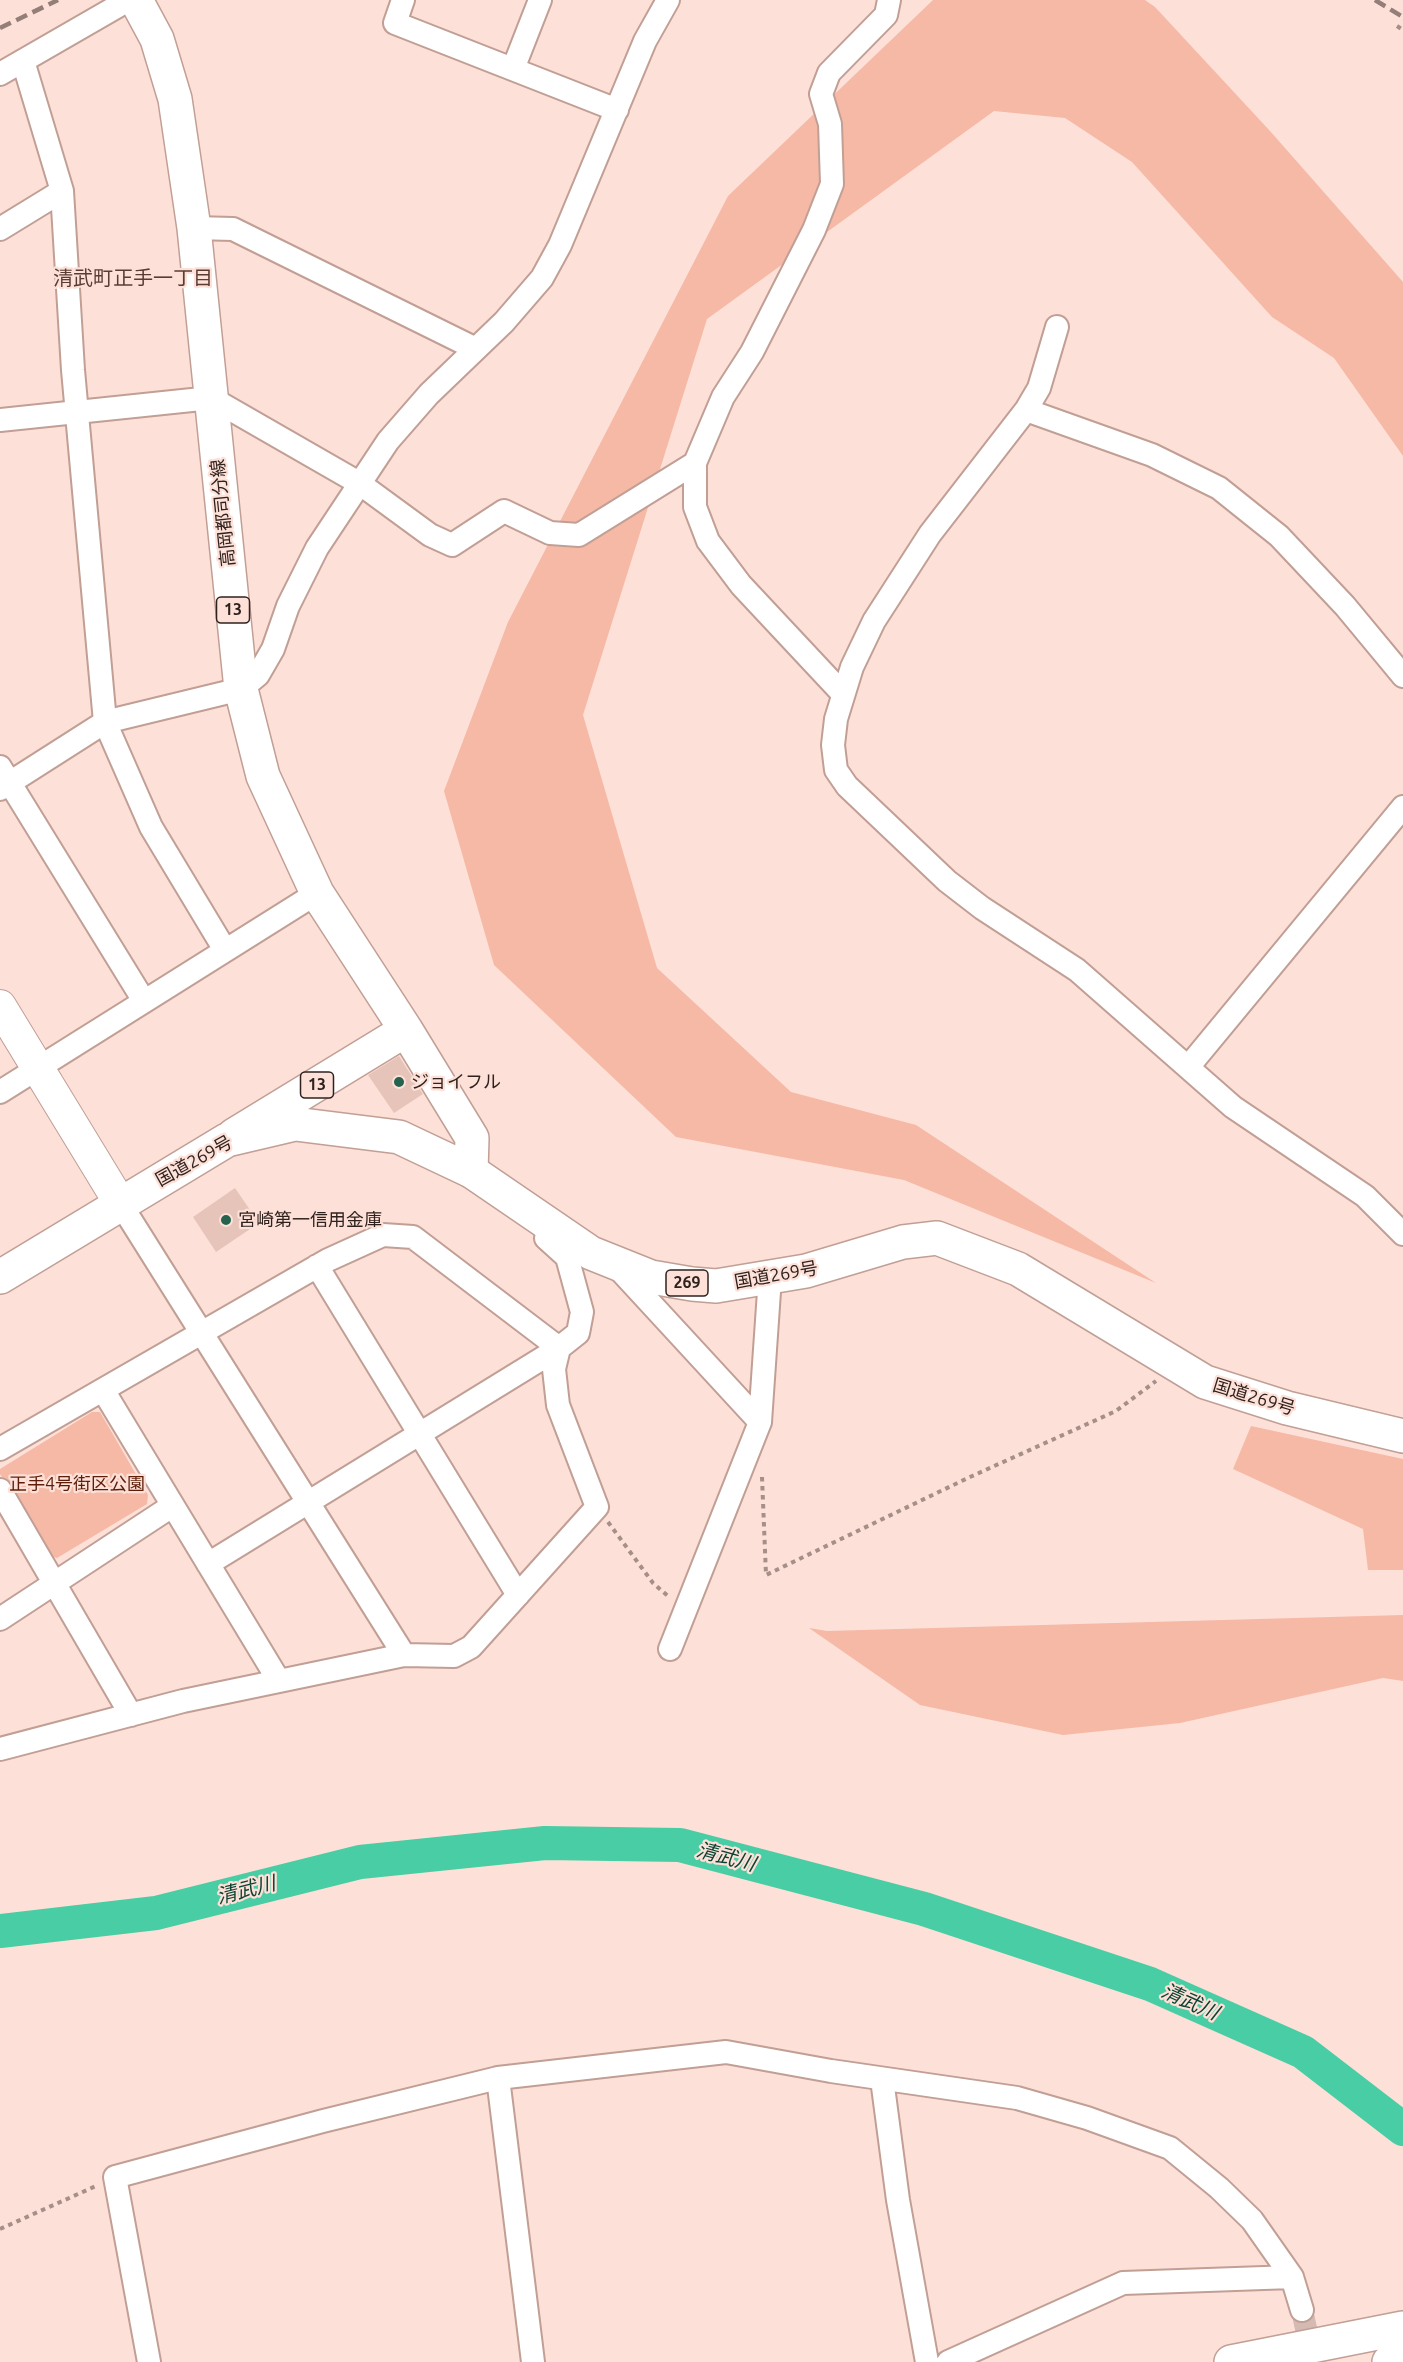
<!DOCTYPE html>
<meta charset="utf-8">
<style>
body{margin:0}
canvas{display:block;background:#fde0d7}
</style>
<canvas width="1403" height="2362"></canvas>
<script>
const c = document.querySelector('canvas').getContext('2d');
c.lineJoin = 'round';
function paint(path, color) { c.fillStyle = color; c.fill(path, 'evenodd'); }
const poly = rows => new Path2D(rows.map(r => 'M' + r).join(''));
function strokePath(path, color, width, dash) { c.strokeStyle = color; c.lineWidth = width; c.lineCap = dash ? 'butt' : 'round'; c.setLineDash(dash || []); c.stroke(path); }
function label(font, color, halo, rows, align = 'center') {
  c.font = font + ' Ubuntu,"Noto Sans JP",sans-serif'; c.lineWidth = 4.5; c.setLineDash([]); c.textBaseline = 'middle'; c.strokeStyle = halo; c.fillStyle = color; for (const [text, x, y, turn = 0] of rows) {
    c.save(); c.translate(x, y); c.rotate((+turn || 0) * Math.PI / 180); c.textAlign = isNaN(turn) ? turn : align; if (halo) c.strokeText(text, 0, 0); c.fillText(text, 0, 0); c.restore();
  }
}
const green = poly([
 [933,0,1145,0,1155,7,1270,131,1403,282,1403,456,1334,358,1272,317,1132,162,1065,118,994,111,707,319,583,715,657,968,791,1092,916,1125,1156,1283,904,1180,676,1137,494,965,444,791,508,622,728,196],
 [92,1412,100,1412,148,1495,147,1504,57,1558,50,1556,0,1474,0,1469],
 [1251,1426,1403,1459,1403,1570,1368,1570,1363,1529,1233,1469],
 [1403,1615,1403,1681,1383,1678,1180,1723,1063,1735,920,1705,809,1628,827,1631]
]);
const river = poly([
 [0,1931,156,1913,360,1862,545,1843,680,1845,924,1909,1150,1984,1303,2052,1403,2129]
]);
const building = poly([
 [399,1056,423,1094,394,1113,368,1075],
 [235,1188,259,1223,216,1252,193,1217]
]);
const streetTunnel = poly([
 [1302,2310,1313,2361]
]);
const path = poly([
 [1397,26,1403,30],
 [762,1477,766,1575,970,1477,1116,1411,1156,1381],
 [608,1522,653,1583,669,1597],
 [0,2229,96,2186]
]);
const street = poly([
 [403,0,395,23,617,110],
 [23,61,62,191,73,370,105,722,151,827,225,950],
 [513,69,540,0],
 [0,74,118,6],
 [194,228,233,229,476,349],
 [0,229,62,191],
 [1057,327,1039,388,1026,410,930,534,874,621,852,667,836,719,833,745,836,770,847,786,947,881,982,908,1077,970,1233,1107,1365,1196,1403,1234],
 [1026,410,1152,455,1219,488,1279,536,1345,606,1403,676],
 [0,420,211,398,359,483,430,535,452,545,504,511,550,533,579,535,695,463],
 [843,694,741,585,708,541,695,507,695,463,723,397,752,352,814,230,832,184,830,124,821,94,829,73,886,15,889,0],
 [0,767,144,1001],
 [0,789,105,722,241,689,258,675,273,649,288,606,317,548,388,441,429,394,504,322,542,278,560,245,645,41,668,0],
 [1189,1066,1403,807],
 [0,1092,317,893],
 [120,1203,404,1655],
 [317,1266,518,1595],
 [618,1268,760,1422,670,1649],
 [103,1390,279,1681],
 [760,1422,770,1277],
 [0,1449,328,1260,383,1235,413,1237,559,1348],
 [0,1490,131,1715],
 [208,1564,559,1348,578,1333,582,1312,567,1257,546,1238],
 [0,1619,172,1506],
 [0,1749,183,1701,404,1655,454,1656,471,1647,597,1507,558,1405,554,1369,559,1348],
 [498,2078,533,2362],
 [882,2079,898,2200,927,2362],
 [149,2362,115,2177,323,2121,498,2078,726,2052,831,2071,1017,2098,1087,2118,1170,2148,1219,2188,1252,2220,1292,2277,1302,2310],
 [948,2362,1123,2283,1292,2277]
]);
const secondary = poly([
 [0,1006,120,1203]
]);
const primary = poly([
 [136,0,157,39,175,99,194,228,241,689,263,776,317,893,406,1030,472,1138,471,1171],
 [234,1135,406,1030]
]);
const highway = poly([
 [0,1277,227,1140,295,1124,399,1137,471,1171,591,1253,651,1277,692,1284,716,1286,806,1271,903,1242,937,1238,1018,1269,1205,1382,1287,1408,1403,1436],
 [1231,2362,1403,2328],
 [1389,2362,1403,2359]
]);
const rail = poly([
 [1375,0,1403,17],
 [0,28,58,0]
]);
const markers = [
 [399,1082,6,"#25634f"],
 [226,1220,6,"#25634f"]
];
const shields = [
 [233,610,33],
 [317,1085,33],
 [687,1283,42]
];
const shieldNames = [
 ["13",233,610],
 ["13",317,1085],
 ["269",687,1283]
];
const streetNames = [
 ["高岡都司分線",223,513,-96],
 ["国道269号",194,1161,-29],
 ["国道269号",776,1275,-10],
 ["国道269号",1254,1397,17]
];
const poiNames = [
 ["ジョイフル",411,1082],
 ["宮崎第一信用金庫",238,1220]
];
const parkNames = [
 ["正手4号街区公園",77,1484]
];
const neighbourhoodNames = [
 ["清武町正手一丁目",133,278]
];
const waterNames = [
 ["清武川",726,1857,15],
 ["清武川",246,1890,-14],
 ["清武川",1190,2002,24]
];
paint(green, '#f6b9a6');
strokePath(river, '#48cda4', 34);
paint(building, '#e7c4b9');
strokePath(streetTunnel, '#d4bab2', 22, [22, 11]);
strokePath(street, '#c19f95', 26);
strokePath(secondary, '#c19f95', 34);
strokePath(primary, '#c19f95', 36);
strokePath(highway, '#c19f95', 36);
strokePath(path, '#a58f88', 4, [4.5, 4.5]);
strokePath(street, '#fff', 22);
strokePath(secondary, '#fff', 32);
strokePath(primary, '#fff', 33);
strokePath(highway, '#fff', 33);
strokePath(rail, '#937e78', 4.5, [12, 6]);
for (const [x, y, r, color] of markers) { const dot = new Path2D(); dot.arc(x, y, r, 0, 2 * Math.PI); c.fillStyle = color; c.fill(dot); strokePath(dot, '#fde0d7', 2); }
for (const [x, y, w] of shields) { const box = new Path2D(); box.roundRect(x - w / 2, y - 13, w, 26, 4.5); c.fillStyle = '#fde0d7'; c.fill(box); strokePath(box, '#2f221e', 1.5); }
label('bold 16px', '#2f221e', null, shieldNames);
label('18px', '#2f221e', '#fde0d7', streetNames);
label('18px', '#2f221e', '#fde0d7', poiNames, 'left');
label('18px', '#5c1e08', '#fde0d7', parkNames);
label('20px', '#593c33', '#fde0d7', neighbourhoodNames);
label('italic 20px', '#094333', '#fde0d7', waterNames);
</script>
